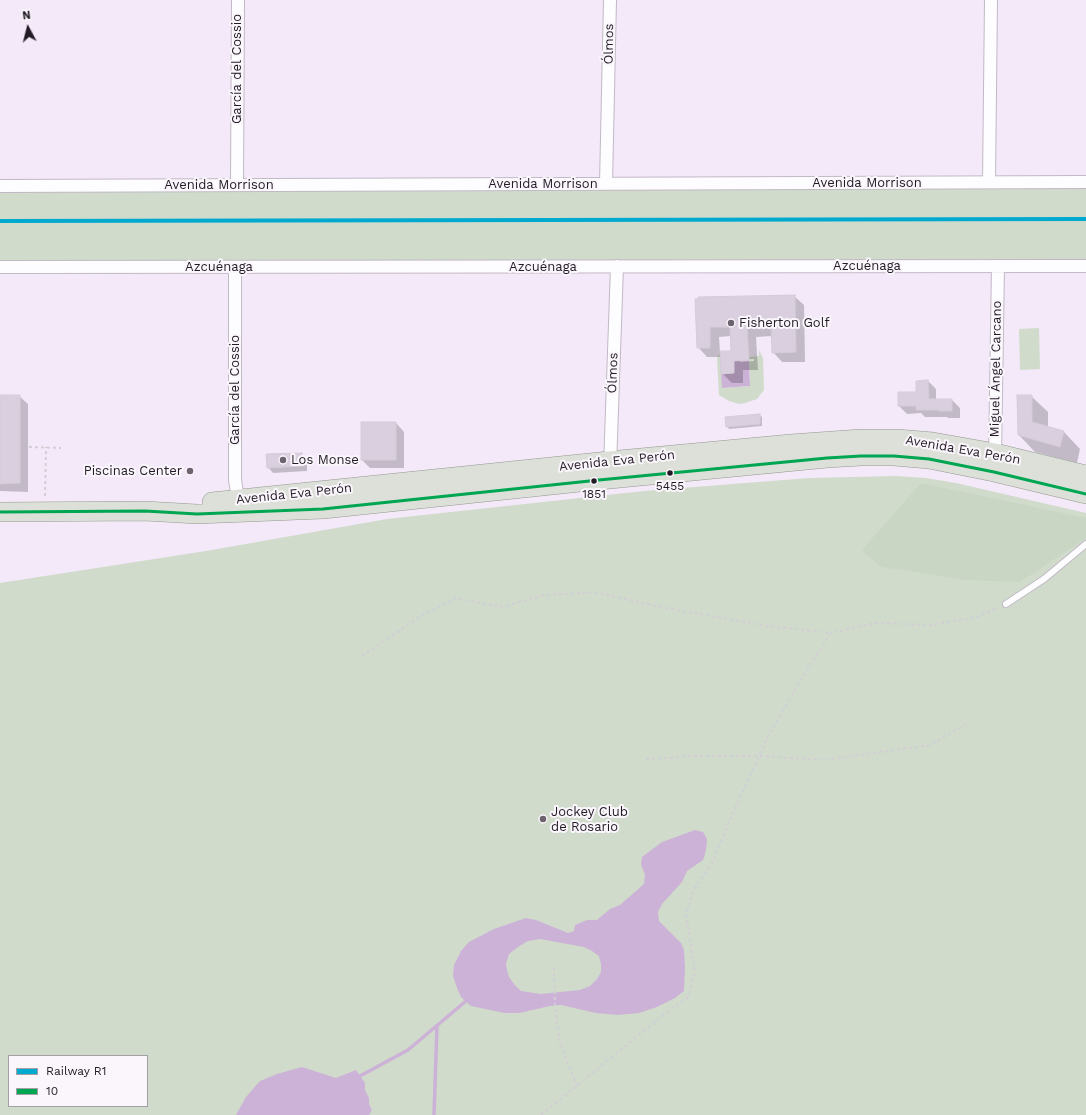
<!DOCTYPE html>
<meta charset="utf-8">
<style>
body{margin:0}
#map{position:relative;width:1086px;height:1115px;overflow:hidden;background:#f4e9f9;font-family:"Work Sans",sans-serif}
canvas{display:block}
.legend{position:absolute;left:8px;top:1055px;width:140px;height:52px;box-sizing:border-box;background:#faf6fc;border:1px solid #a49ea6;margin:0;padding:5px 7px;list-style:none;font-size:12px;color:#221b25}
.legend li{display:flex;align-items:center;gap:8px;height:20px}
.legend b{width:20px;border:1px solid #a49ea6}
.north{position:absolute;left:8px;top:8px;width:40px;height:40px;-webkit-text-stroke:3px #faf6fc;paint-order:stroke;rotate:353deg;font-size:11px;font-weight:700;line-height:16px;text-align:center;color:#221b25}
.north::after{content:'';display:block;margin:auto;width:14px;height:18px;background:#221b25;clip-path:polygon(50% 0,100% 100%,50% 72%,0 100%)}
</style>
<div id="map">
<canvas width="1086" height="1115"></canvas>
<ul class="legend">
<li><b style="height:5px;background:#00a9ce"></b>Railway R1</li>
<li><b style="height:5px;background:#00a651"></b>10</li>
</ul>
<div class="north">N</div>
</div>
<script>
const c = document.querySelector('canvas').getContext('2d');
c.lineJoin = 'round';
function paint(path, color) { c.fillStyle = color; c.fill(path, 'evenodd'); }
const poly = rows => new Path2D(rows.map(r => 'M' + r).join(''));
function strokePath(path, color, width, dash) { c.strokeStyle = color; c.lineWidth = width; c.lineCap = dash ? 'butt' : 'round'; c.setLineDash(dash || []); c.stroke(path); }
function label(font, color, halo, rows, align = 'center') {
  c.font = font + ' "Work Sans",sans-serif'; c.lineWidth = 4; c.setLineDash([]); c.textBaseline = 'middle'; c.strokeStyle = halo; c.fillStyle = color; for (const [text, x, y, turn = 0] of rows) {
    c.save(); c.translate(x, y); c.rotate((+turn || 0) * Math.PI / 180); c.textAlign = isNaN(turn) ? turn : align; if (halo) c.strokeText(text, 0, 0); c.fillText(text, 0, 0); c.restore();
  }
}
const green = poly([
 [1086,182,1086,266,0,267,0,186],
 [1039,328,1040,369,1020,370,1019,329],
 [759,350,763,358,764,390,757,399,745,403,739,404,729,401,719,395,717,358,721,351,722,388,750,386,749,357,759,356],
 [896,476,926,478,956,483,1086,513,1086,1115,0,1115,0,583,206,551,387,519,644,491,809,478],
 [9,1056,147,1056,147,1106,9,1106]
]);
const forest = poly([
 [921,483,1086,518,1086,538,1020,582,967,580,881,567,862,550]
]);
const water = poly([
 [749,360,750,386,722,388,721,374,734,373,734,361],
 [695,830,703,832,707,839,706,850,703,860,687,871,682,882,662,904,658,912,659,921,681,943,684,950,685,968,684,991,675,998,657,1007,639,1013,618,1015,596,1013,561,1005,550,1006,519,1013,504,1013,471,1006,461,997,457,988,453,976,454,965,461,951,469,942,494,929,526,918,536,920,568,933,574,931,575,925,587,920,597,920,610,909,620,905,644,884,645,875,641,864,642,857,662,842],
 [540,939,584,947,592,951,599,956,601,964,601,972,597,979,590,986,580,990,541,994,521,991,514,984,509,977,507,970,506,964,509,954,518,947,528,941],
 [302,1067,336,1078,356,1070,365,1083,365,1090,369,1098,369,1104,372,1110,369,1115,236,1115,246,1097,260,1081,277,1074]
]);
const shadow = poly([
 [794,296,804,305,805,362,782,362,773,352,772,336,756,337,758,370,743,370,743,383,732,383,722,373,722,357,707,357,698,347,696,300],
 [731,336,732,352,720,352,719,337],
 [754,359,754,361,740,362,740,360],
 [928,381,936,389,936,400,952,400,960,408,960,418,948,418,947,417,925,417,921,413,907,414,899,406,917,393],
 [0,396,19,396,28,404,28,492,0,491],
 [1031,396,1048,412,1048,428,1064,432,1080,449,1077,463,1035,452,1019,435],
 [759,415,762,417,762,426,729,429,727,426],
 [396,423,404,432,404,468,370,468,362,460],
 [301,454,307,459,307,471,273,473,268,467]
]);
const stream = poly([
 [360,1076,408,1050,466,1001],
 [434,1115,437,1026]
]);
const building = poly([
 [795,295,796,352,772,353,771,326,747,327,749,360,734,361,734,373,721,374,720,351,731,351,730,327,710,327,710,348,697,348,695,299,698,299,698,297,795,295],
 [928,380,929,399,952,399,952,411,939,411,939,410,916,410,916,406,898,406,898,392,916,392,916,381,928,380],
 [0,395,20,395,20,483,0,484,0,395],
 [1017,395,1032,395,1032,422,1064,431,1060,447,1018,435,1017,395],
 [760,414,760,424,726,427,725,417,760,414],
 [361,422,396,422,396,460,361,460,361,422],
 [302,453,302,466,267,468,266,454,302,453]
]);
const path = poly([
 [29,447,61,448],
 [45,496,46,447],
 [362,656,421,616,456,598,502,607,545,595,594,592,661,607,767,626,831,633],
 [646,759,695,756,760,756,825,760,930,745,966,724],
 [554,967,555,1008,560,1043,577,1086],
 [541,1115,667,1012,688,997,695,972,686,914,694,889,711,865,733,813,768,736,807,670,831,633,875,623,931,625,977,617,999,607]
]);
const service = poly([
 [1006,604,1044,579,1086,544]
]);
const minor = poly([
 [989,182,991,0],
 [606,184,610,0],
 [237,185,238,0],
 [0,186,1086,182],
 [0,267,1086,266],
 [235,267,235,480,239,505],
 [995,459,998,266],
 [610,467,617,266]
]);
const primary = poly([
 [212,502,609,461,791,444,861,439,897,439,933,442,995,453,1086,475],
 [0,512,145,511,197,514,323,509,599,480,827,458,861,456,894,456,929,459,994,472,1086,494]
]);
const bus1 = poly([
 [0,512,145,511,197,514,323,509,599,480,827,458,861,456,894,456,929,459,994,472,1086,494]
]);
const rail1 = poly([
 [0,221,1086,219]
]);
const markers = [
 [731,323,4,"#6c636f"],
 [283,460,4,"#6c636f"],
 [190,471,4,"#6c636f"],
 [670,473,3.5,"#221b25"],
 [594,481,3.5,"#221b25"],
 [543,819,4,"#6c636f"]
];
const busNames = [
 ["5455",670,486],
 ["1851",594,494]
];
const streetNames = [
 ["Ólmos",609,44,-89],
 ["García del Cossio",237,69,-90],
 ["Avenida Morrison",867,183],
 ["Avenida Morrison",543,184],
 ["Avenida Morrison",219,185],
 ["Azcuénaga",867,266],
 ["Azcuénaga",219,267],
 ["Azcuénaga",543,267],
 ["Miguel Ángel Carcano",996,369,-89],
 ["Ólmos",613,373,-88],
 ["García del Cossio",235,390,-90],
 ["Avenida Eva Perón",963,450,10],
 ["Avenida Eva Perón",617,461,-6],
 ["Avenida Eva Perón",294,494,-6]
];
const poiNames = [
 ["Fisherton Golf",739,323],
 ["Los Monse",291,460],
 ["Piscinas Center",182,471,"right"],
 ["Jockey Club",551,812],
 ["de Rosario",551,827]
];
paint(green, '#d0dbcb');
paint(forest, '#cad6c4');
paint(water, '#ccb2d7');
paint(shadow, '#0003');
strokePath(stream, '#ccb2d7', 3.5);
paint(building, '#dacfdf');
strokePath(building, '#d4cbd7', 1);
strokePath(service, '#c1b9c5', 8);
strokePath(minor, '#c1b9c5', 14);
strokePath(primary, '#94988f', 20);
strokePath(path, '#d2cfd4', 2, [3, 3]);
strokePath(service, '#fdfcfe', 6);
strokePath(minor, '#fdfcfe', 12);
strokePath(primary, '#dce0d8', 19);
strokePath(bus1, '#00a651', 3);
strokePath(rail1, '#00a9ce', 4);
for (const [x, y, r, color] of markers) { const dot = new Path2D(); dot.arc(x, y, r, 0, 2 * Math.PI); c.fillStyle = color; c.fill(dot); strokePath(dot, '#faf6fc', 1.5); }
label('12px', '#221b25', '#faf6fc', busNames);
label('13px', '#221b25', '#faf6fc', streetNames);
label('13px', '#221b25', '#faf6fc', poiNames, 'left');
</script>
